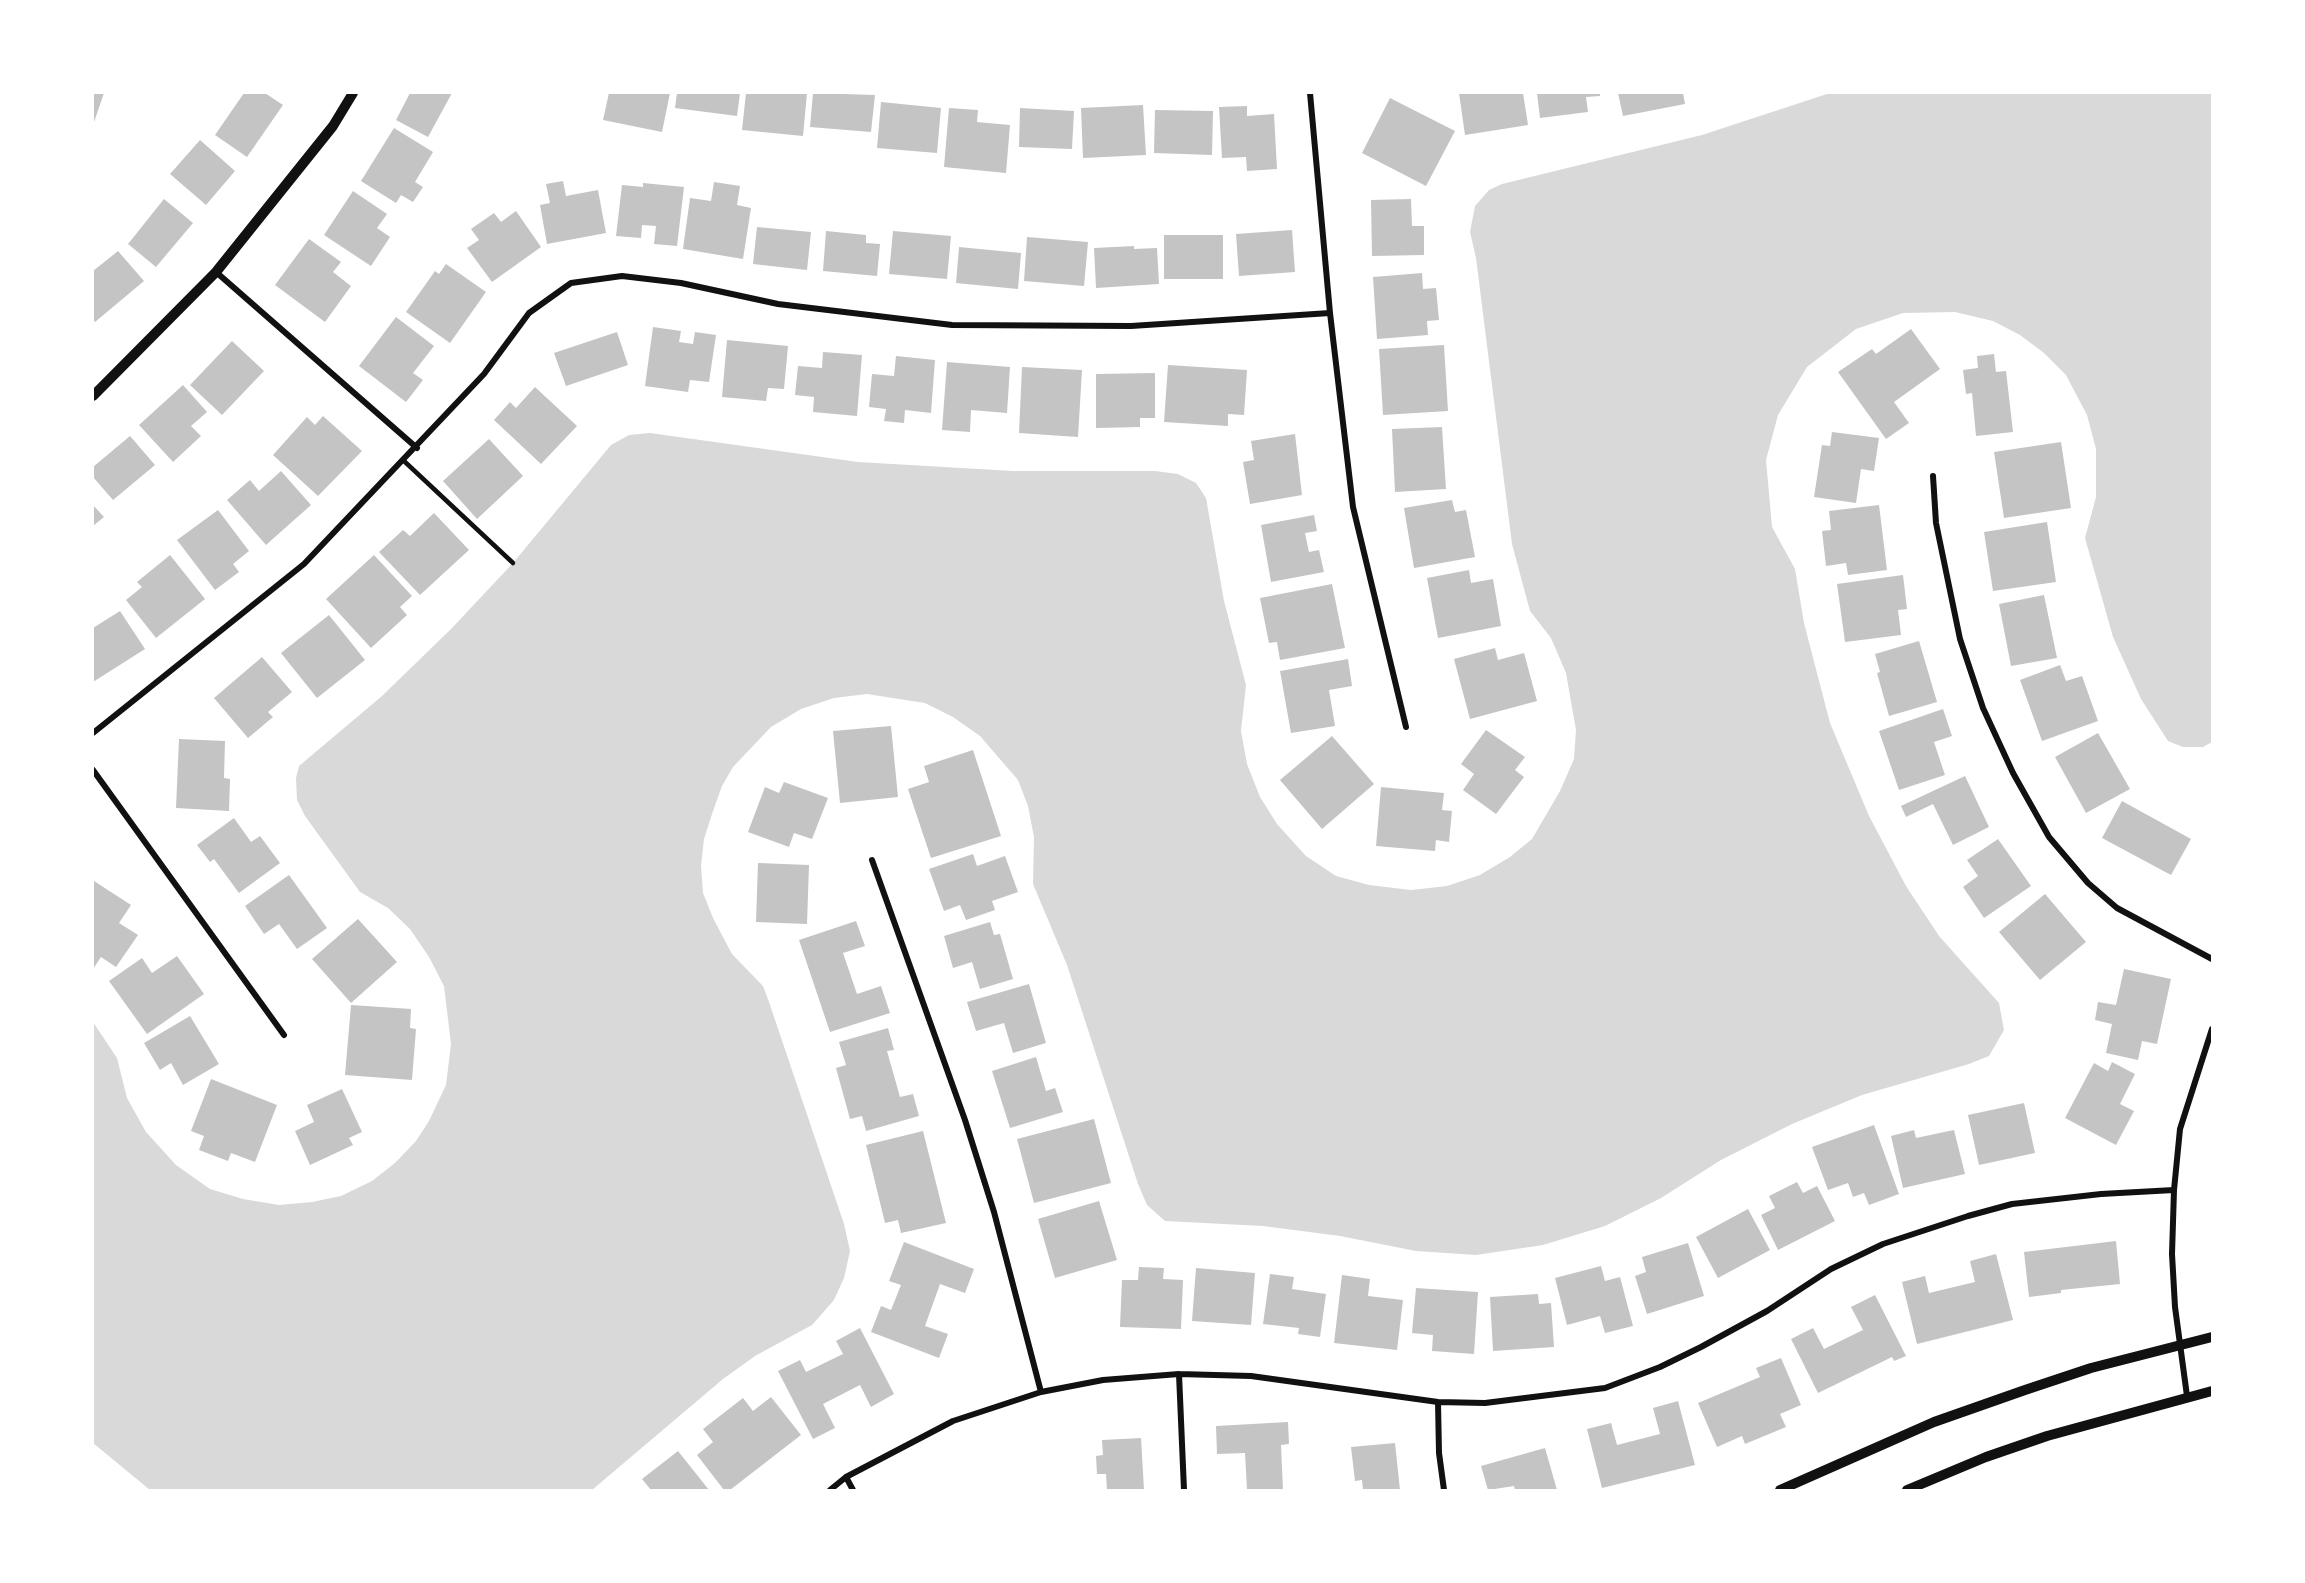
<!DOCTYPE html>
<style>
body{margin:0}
#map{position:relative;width:2305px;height:1583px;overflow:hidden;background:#fff;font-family:Jost,sans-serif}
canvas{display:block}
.frame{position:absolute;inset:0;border:94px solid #fff;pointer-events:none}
</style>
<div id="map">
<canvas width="2305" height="1583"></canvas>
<div class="frame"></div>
</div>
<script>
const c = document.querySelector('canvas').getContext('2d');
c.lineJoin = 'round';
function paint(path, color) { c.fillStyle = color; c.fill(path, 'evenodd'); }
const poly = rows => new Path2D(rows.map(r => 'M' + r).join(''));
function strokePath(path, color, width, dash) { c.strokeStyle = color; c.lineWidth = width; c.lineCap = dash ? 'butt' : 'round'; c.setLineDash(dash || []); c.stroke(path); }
const water = poly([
 [1830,93,2212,93,2212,742,2203,747,2183,747,2168,741,2141,699,2113,637,2085,538,2096,497,2096,449,2087,415,2066,375,2044,353,2020,335,1993,321,1955,312,1903,313,1856,329,1807,367,1778,415,1766,460,1772,527,1795,569,1804,623,1830,723,1869,816,1906,886,1939,936,1999,1003,2004,1030,1989,1056,1969,1064,1862,1095,1792,1124,1721,1160,1661,1198,1605,1226,1543,1245,1476,1255,1416,1251,1340,1236,1263,1226,1165,1221,1147,1205,1138,1184,1067,965,1033,884,1034,837,1028,806,1018,780,980,736,953,717,925,703,867,694,834,698,801,709,771,727,733,767,722,786,713,811,704,839,701,866,703,893,713,918,732,954,763,986,769,1002,844,1224,850,1251,844,1278,834,1300,812,1325,755,1356,723,1379,592,1490,150,1490,93,1443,93,1022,117,1058,127,1098,146,1132,176,1165,210,1189,243,1199,279,1205,312,1202,341,1196,372,1181,395,1163,416,1141,429,1121,446,1085,451,1044,444,986,429,957,410,929,388,908,360,892,305,816,297,800,296,778,299,766,382,696,452,628,513,563,611,445,629,435,650,433,858,462,1013,471,1155,471,1178,474,1196,483,1206,498,1224,601,1246,685,1241,731,1247,764,1260,797,1277,824,1306,856,1336,876,1369,885,1411,890,1447,886,1480,875,1510,857,1532,839,1560,791,1574,759,1576,730,1566,673,1551,638,1530,611,1512,544,1476,258,1470,232,1475,206,1489,190,1502,184,1702,135]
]);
const building = poly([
 [93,93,104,93,93,125],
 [244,93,265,93,283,105,247,157,215,135],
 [410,93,452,93,428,137,396,120],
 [609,93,670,93,662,132,603,120],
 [677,93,740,93,737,116,675,108],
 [746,93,807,93,803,136,742,130],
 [813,93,875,95,871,132,810,127],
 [1459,93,1523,93,1528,125,1465,135],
 [1537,93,1600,93,1600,96,1586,97,1588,112,1540,118],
 [1618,93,1683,93,1685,104,1623,116],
 [1390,98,1455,131,1426,186,1362,153],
 [881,102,941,108,937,153,877,148],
 [1143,105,1146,155,1083,158,1081,108],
 [1247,106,1247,116,1274,114,1277,169,1247,171,1246,157,1222,158,1219,107],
 [949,108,978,110,977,122,1010,125,1006,173,944,167],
 [1020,108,1074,111,1072,149,1019,147],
 [1155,110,1213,111,1212,155,1154,153],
 [394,128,433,152,415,182,423,187,413,202,401,195,396,203,361,181],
 [200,140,235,171,206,205,170,174],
 [563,181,566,196,598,190,606,233,547,244,540,205,550,203,546,184],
 [714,182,740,186,737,205,751,208,743,259,683,249,690,198,711,201],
 [643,183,684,187,677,246,654,244,656,226,642,225,641,238,616,236,622,185,643,187],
 [353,191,387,214,377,228,390,237,371,266,324,235],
 [164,199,193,223,156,267,128,244],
 [1411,199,1412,226,1424,226,1424,255,1372,256,1371,200],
 [516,211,541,247,492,282,467,248,479,240,471,229,494,213,501,222],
 [757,227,811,232,807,270,753,264],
 [1292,230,1295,272,1239,276,1236,234],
 [826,231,866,235,866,243,880,244,877,276,823,271],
 [893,231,951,236,947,279,889,274],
 [1164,235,1223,235,1223,279,1164,279],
 [1027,237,1088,242,1084,286,1024,281],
 [309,239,341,262,333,272,351,286,325,322,275,285],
 [1134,246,1134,249,1157,248,1159,284,1096,288,1094,248],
 [959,247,1021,253,1018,289,956,283],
 [118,251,144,281,95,322,93,319,93,271],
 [446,264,486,292,450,343,406,312,435,271,439,274],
 [1422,273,1423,289,1436,288,1439,320,1427,321,1428,335,1377,339,1373,277],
 [396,317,434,346,413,373,423,380,406,402,359,366],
 [653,327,681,331,679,342,693,344,695,332,716,335,709,382,690,380,688,392,645,386],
 [1911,329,1940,369,1894,402,1909,423,1886,439,1838,372,1872,349,1876,354],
 [617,332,628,365,566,386,554,353],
 [727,340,788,346,784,389,768,388,766,401,722,397],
 [232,341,264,371,222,415,190,385],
 [1444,345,1448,411,1383,415,1379,349],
 [823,352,862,355,857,416,813,412,814,397,795,395,798,366,822,368],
 [1994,354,1996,372,2006,371,2013,432,1976,436,1972,393,1966,394,1963,370,1978,368,1977,356],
 [896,356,935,360,931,413,905,410,904,423,884,421,886,409,869,407,872,374,894,376],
 [947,362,1010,367,1007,413,971,410,970,432,942,430],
 [1168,365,1247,370,1244,415,1228,414,1228,426,1164,422],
 [1022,367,1082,370,1078,437,1019,433],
 [1155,373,1155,418,1140,418,1140,427,1096,428,1096,374],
 [183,385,207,412,191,426,201,436,173,462,139,425],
 [535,387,577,426,541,464,494,420,510,402,516,408],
 [323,416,362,451,318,496,273,455,307,417,315,425],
 [1442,427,1446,489,1395,492,1392,429],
 [1832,432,1879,438,1874,471,1861,469,1856,503,1814,497,1822,445,1830,446],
 [1295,434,1302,495,1250,504,1243,462,1254,460,1251,441],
 [130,436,155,465,113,500,93,477,93,467],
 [489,439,523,476,477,519,443,481],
 [2061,442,2071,508,2004,518,1994,452],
 [281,471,311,505,266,545,227,500,250,480,259,491],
 [1452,500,1455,512,1466,510,1475,557,1414,568,1404,508],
 [93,505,104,517,93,526],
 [1879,505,1887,570,1848,575,1846,563,1826,566,1822,531,1831,530,1829,511],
 [218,510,249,551,233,564,239,572,215,590,177,540],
 [434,513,469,550,420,595,379,552,403,530,410,536],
 [1314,515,1317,531,1305,533,1309,552,1319,550,1324,572,1271,582,1261,525],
 [2047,522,2056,582,1993,591,1984,532],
 [170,555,205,599,156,638,126,600,142,587,137,582],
 [374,555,412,596,400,607,407,615,371,648,326,599],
 [1469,570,1471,583,1493,579,1501,626,1438,638,1427,578],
 [1903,575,1907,609,1898,610,1901,635,1845,642,1837,584],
 [1332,584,1345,648,1280,660,1277,642,1269,643,1260,598],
 [2044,595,2057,658,2011,666,1999,604],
 [120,611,145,649,93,682,93,628],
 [329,615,365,660,317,698,281,653],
 [1919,641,1937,702,1889,716,1877,673,1880,672,1875,654],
 [1495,648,1498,660,1524,653,1537,701,1470,719,1454,659],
 [262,657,292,692,268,712,273,717,248,738,214,698],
 [1348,659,1352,686,1329,690,1335,726,1291,733,1280,671],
 [2060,665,2066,681,2082,676,2098,721,2042,741,2020,680],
 [1943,709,1952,736,1934,742,1945,775,1899,790,1879,731],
 [891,726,898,797,840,803,833,731],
 [1486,730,1525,757,1515,770,1524,777,1496,814,1463,790,1474,774,1461,764],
 [2098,733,2130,789,2086,813,2055,757],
 [1332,736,1374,784,1322,829,1280,780],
 [179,739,225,741,224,778,230,779,229,811,176,808],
 [973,750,1001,836,931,858,908,789,929,782,924,766],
 [1965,776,1989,827,1953,845,1933,804,1906,817,1901,806],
 [784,782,828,798,812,839,794,833,789,847,748,832,765,787,779,793],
 [1381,787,1444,793,1442,810,1452,811,1449,842,1436,840,1435,851,1376,846],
 [2122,801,2191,839,2171,875,2102,838],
 [234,818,251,842,260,836,280,863,239,893,214,859,210,862,197,845],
 [1998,839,2031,886,1984,918,1963,887,1978,876,1967,860],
 [973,854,977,866,1005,856,1018,892,992,901,995,910,966,920,960,905,944,911,929,869],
 [758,863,809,865,807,924,756,922],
 [289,875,327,928,297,949,279,924,264,934,245,906],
 [94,881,131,905,119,923,138,935,116,967,101,957,93,969],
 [2045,894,2086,942,2040,980,1999,932],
 [358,919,397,962,351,1003,312,959],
 [856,921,865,946,843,953,857,994,881,986,890,1013,830,1032,799,940],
 [990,922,994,935,1000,934,1013,979,980,989,972,962,953,968,944,936],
 [177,956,204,994,147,1034,109,981,142,958,152,973],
 [2124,969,2171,979,2157,1044,2142,1041,2138,1060,2106,1053,2112,1024,2095,1020,2098,1002,2116,1005],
 [1029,984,1046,1043,1013,1053,1004,1023,976,1031,967,1002],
 [351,1005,411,1009,410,1028,416,1029,412,1080,345,1075],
 [190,1016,219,1064,183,1085,171,1063,160,1070,144,1043],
 [888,1028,894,1050,887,1051,900,1097,913,1094,919,1116,866,1131,862,1116,850,1119,836,1068,846,1065,839,1042],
 [1036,1057,1046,1091,1055,1088,1063,1112,1010,1128,992,1071],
 [2112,1062,2135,1074,2120,1104,2134,1111,2116,1145,2065,1118,2094,1063,2108,1071],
 [211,1079,277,1105,255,1162,231,1153,228,1161,199,1150,204,1136,191,1131],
 [342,1089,362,1132,349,1138,353,1145,310,1165,295,1131,314,1122,307,1105],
 [2024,1103,2035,1153,1979,1165,1968,1115],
 [1094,1119,1111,1183,1034,1203,1017,1139],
 [1874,1125,1899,1194,1869,1205,1864,1193,1853,1197,1848,1183,1828,1190,1812,1147],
 [1914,1130,1916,1138,1954,1130,1965,1174,1903,1188,1891,1136],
 [923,1131,946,1223,901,1233,898,1220,885,1223,866,1145],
 [1797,1182,1803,1193,1817,1186,1835,1221,1778,1250,1761,1215,1775,1208,1769,1196],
 [1099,1201,1117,1260,1055,1278,1038,1219],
 [1748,1209,1770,1250,1718,1278,1696,1237],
 [2116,1241,2120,1284,2061,1290,2061,1293,2029,1297,2024,1252],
 [904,1242,974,1269,965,1293,940,1284,925,1326,948,1334,939,1358,871,1332,881,1306,891,1310,901,1285,889,1281],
 [1688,1243,1704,1296,1647,1314,1635,1276,1646,1272,1642,1257],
 [1996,1254,2013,1320,1917,1344,1902,1282,1925,1276,1929,1293,1975,1282,1970,1261],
 [1601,1266,1605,1281,1620,1277,1633,1326,1605,1333,1600,1316,1567,1325,1555,1278],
 [1139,1267,1164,1268,1163,1279,1183,1280,1181,1329,1120,1327,1122,1280,1138,1280],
 [1196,1268,1255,1273,1251,1325,1192,1321],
 [1270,1274,1294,1277,1292,1289,1326,1294,1320,1337,1298,1334,1299,1328,1263,1324],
 [1342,1275,1370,1279,1368,1296,1403,1300,1397,1350,1334,1343],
 [1416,1288,1478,1292,1474,1354,1432,1351,1433,1335,1412,1333],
 [1538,1294,1539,1304,1551,1303,1554,1347,1493,1351,1490,1297],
 [1875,1295,1906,1356,1894,1361,1892,1357,1818,1393,1791,1339,1813,1328,1824,1349,1863,1330,1851,1307],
 [860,1328,894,1394,871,1407,860,1385,823,1404,835,1428,813,1439,778,1371,800,1360,806,1372,843,1354,836,1341],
 [1781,1358,1801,1405,1780,1414,1786,1427,1745,1444,1742,1436,1717,1447,1698,1403,1760,1377,1756,1368],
 [771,1397,801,1435,730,1490,724,1490,697,1455,713,1442,703,1429,743,1398,753,1411],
 [1678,1401,1695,1465,1602,1488,1587,1429,1611,1423,1617,1445,1660,1434,1653,1408],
 [1288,1422,1289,1444,1281,1445,1283,1490,1247,1490,1245,1453,1217,1454,1216,1426],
 [1141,1438,1144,1490,1107,1490,1106,1474,1097,1474,1096,1456,1103,1455,1102,1440],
 [1395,1443,1400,1490,1363,1490,1362,1480,1355,1481,1351,1447],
 [1545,1448,1557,1490,1515,1490,1514,1486,1488,1490,1481,1466],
 [678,1451,709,1490,651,1490,642,1479]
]);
const service = poly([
 [404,461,513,563]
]);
const minor = poly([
 [1310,93,1330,313,1353,507,1406,727],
 [216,272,417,448],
 [1933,476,1936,523,1960,639,1983,708,2013,773,2049,837,2088,883,2117,908,2212,959],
 [93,733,304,564,484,374,529,313,571,283,622,276,681,283,778,304,952,325,1131,326,1330,313],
 [93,770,284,1035],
 [872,860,965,1120,994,1212,1041,1392],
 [1179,1374,1184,1490],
 [2187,1396,2175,1307,2172,1254,2174,1190,2180,1129,2212,1029],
 [1438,1402,1439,1453,1444,1490],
 [846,1477,853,1490],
 [830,1490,846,1477,953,1421,1041,1392,1103,1380,1179,1374,1251,1376,1438,1402,1485,1403,1605,1388,1660,1367,1701,1347,1767,1311,1831,1269,1883,1244,1968,1216,2012,1204,2101,1194,2174,1190]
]);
const tertiary = poly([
 [93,396,216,272,333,126,353,93],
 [1780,1490,1934,1422,2025,1390,2091,1368,2212,1337],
 [1907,1490,1986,1457,2047,1436,2212,1391]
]);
paint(water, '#d9d9d9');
paint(building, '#c4c4c4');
strokePath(service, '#111', 4.5);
strokePath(minor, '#111', 6);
strokePath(tertiary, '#111', 10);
</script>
